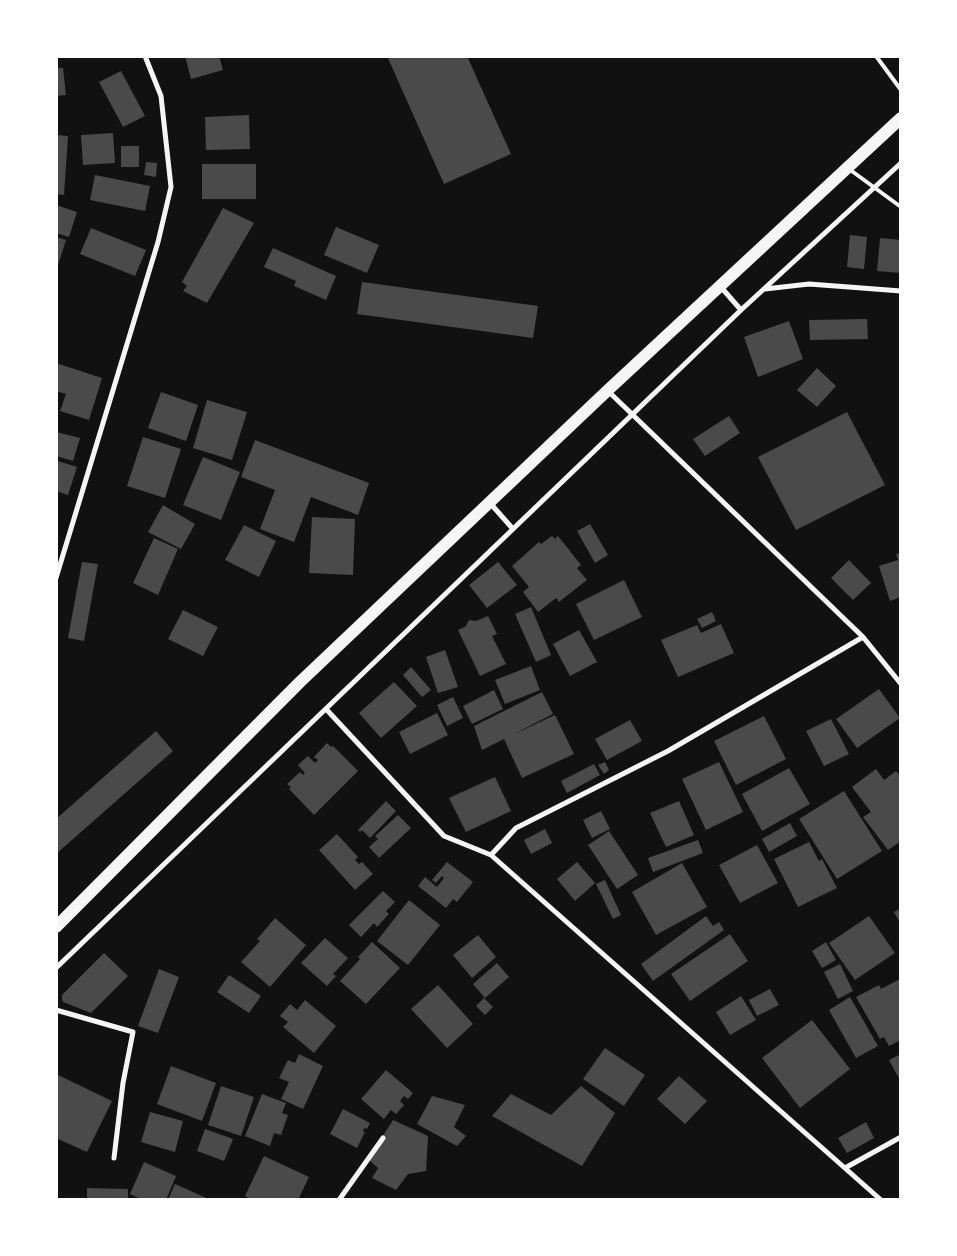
<!DOCTYPE html>
<style>
body{margin:0}
#map{position:relative;width:957px;height:1256px;overflow:hidden;background:#111;font-family:Inter,sans-serif}
canvas{display:block}
.frame{position:absolute;inset:0;border:58px solid #fff;pointer-events:none}
</style>
<div id="map">
<canvas width="957" height="1256"></canvas>
<div class="frame"></div>
</div>
<script>
const c = document.querySelector('canvas').getContext('2d');
c.lineJoin = 'round';
function paint(path, color) { c.fillStyle = color; c.fill(path, 'evenodd'); }
const poly = rows => new Path2D(rows.map(r => 'M' + r).join(''));
function strokePath(path, color, width, dash) { c.strokeStyle = color; c.lineWidth = width; c.lineCap = dash ? 'butt' : 'round'; c.setLineDash(dash || []); c.stroke(path); }
const building = poly([
 [185,56,219,56,223,70,191,79],
 [387,56,467,56,511,154,444,184],
 [56,68,63,68,66,95,56,96],
 [121,71,145,116,123,127,99,82],
 [249,115,250,149,206,150,205,117],
 [113,133,115,163,83,165,81,135],
 [56,135,68,136,64,195,56,194],
 [121,146,139,146,139,167,121,167],
 [146,162,157,163,156,177,144,175],
 [202,164,256,164,256,199,202,199],
 [95,175,150,186,145,211,90,200],
 [56,205,77,212,69,237,56,233],
 [223,208,254,223,207,303,183,291,187,286,182,282],
 [336,227,379,245,367,273,324,255],
 [91,228,146,250,135,276,80,254],
 [850,235,867,237,864,269,847,267],
 [56,237,66,240,57,268,56,268],
 [880,238,901,240,901,273,877,271],
 [273,248,336,276,326,300,294,286,296,281,264,267],
 [362,282,538,306,533,338,357,314],
 [867,319,868,339,810,340,809,320],
 [789,321,803,359,758,377,744,337],
 [56,363,102,378,89,420,60,411,66,394,56,391],
 [817,368,836,386,817,407,797,390],
 [161,392,198,405,186,441,148,428],
 [207,400,247,412,232,460,193,448],
 [847,412,885,485,796,530,758,457],
 [729,416,740,433,705,456,693,439],
 [56,432,80,438,73,461,56,456],
 [143,437,181,449,165,498,127,486],
 [255,440,369,483,358,515,311,497,294,542,260,529,275,490,241,477],
 [203,457,240,472,221,520,183,505],
 [58,461,77,467,68,495,56,491,56,467],
 [163,505,195,524,181,549,148,532],
 [312,517,355,519,353,575,309,573],
 [590,524,608,555,595,563,577,531],
 [244,525,276,541,259,577,225,560],
 [552,536,555,539,558,536,581,565,577,568,587,580,559,602,556,598,538,612,523,592,529,587,512,566,539,542,541,544],
 [154,538,178,549,158,595,133,583],
 [901,553,901,597,890,601,879,566,898,560,896,554],
 [849,560,871,583,853,600,831,578],
 [82,562,98,564,84,641,68,638],
 [498,562,517,585,487,608,469,585],
 [624,580,642,617,594,640,576,604],
 [531,607,551,655,536,662,515,614],
 [183,610,218,627,203,656,168,639],
 [712,612,716,621,702,628,697,619],
 [488,616,497,634,492,636,506,664,480,676,458,630,466,626,469,620,476,621],
 [721,624,734,653,678,677,661,640,697,625,701,633],
 [579,630,597,662,570,676,553,644],
 [445,650,458,687,438,693,426,657],
 [531,666,540,690,505,704,495,680],
 [411,667,431,690,422,697,403,675],
 [394,682,417,706,381,738,359,713],
 [879,689,900,718,857,748,836,719],
 [494,690,503,709,472,724,463,706],
 [542,692,553,714,512,735,555,715,574,754,522,778,504,739,482,750,474,726],
 [453,697,463,718,447,726,437,705],
 [437,713,448,735,410,754,399,732],
 [764,716,786,759,736,785,714,741],
 [831,719,849,754,824,766,806,731],
 [630,720,642,741,607,760,595,739],
 [156,731,173,751,56,854,56,819],
 [327,743,331,747,333,746,358,771,314,815,289,789,291,787,287,784,300,772,303,775,305,773,298,765,308,756,315,763,318,760,314,757],
 [605,762,609,770,604,774,598,765],
 [719,762,743,812,706,830,682,779],
 [594,764,600,775,567,793,561,781],
 [789,768,810,804,762,831,742,794],
 [876,769,884,780,896,771,901,777,901,841,888,850,863,817,871,812,852,787],
 [495,777,511,811,466,832,449,798],
 [844,791,882,851,837,879,799,819],
 [386,801,396,811,370,838,362,830,360,832,358,830],
 [679,801,694,835,666,847,650,813],
 [601,811,610,829,592,838,583,820],
 [398,815,411,828,379,858,369,847,378,839,375,836],
 [790,823,797,836,769,852,762,839],
 [545,829,552,843,531,854,524,840],
 [609,831,638,875,617,889,588,845],
 [337,834,358,857,355,860,359,864,362,862,373,874,355,890,319,850],
 [698,840,703,853,653,872,648,858],
 [809,842,819,861,822,859,837,888,798,907,774,859],
 [757,845,778,883,740,903,719,865],
 [447,862,473,882,457,902,453,899,446,908,418,886,425,877,437,887,444,878,442,876,436,883,432,880],
 [577,862,595,883,575,901,557,879],
 [682,863,707,907,656,935,632,892],
 [605,880,621,915,613,919,596,884],
 [383,891,395,902,386,911,389,914,377,927,374,923,361,937,349,925],
 [409,900,440,925,408,965,377,941],
 [901,908,901,925,894,912],
 [706,916,713,926,719,922,724,930,653,981,641,964],
 [869,916,895,953,855,980,829,943],
 [275,918,306,945,270,987,241,962,260,941,257,939],
 [730,934,748,961,690,1001,671,974],
 [478,935,496,957,472,978,453,955],
 [325,938,348,958,333,974,336,976,327,986,301,963],
 [372,942,400,968,366,1004,340,981,360,959,358,957],
 [826,942,836,960,822,968,812,951],
 [104,953,128,976,91,1013,63,1002,62,999,62,995],
 [497,963,509,977,485,998,473,984],
 [840,964,853,991,838,999,824,972],
 [159,969,179,977,158,1033,138,1026],
 [229,975,261,996,249,1013,217,992],
 [900,979,901,1040,889,1046,884,1037,880,1039,856,997,879,985,881,989],
 [438,985,473,1024,447,1048,411,1009],
 [770,989,779,1005,757,1016,749,1000],
 [741,996,756,1020,730,1035,716,1012],
 [850,997,878,1046,856,1058,829,1010],
 [484,998,493,1007,485,1015,476,1006],
 [305,1000,336,1026,314,1053,283,1027,288,1022,280,1016,290,1004,297,1010],
 [812,1020,850,1069,800,1108,762,1058],
 [605,1048,645,1075,624,1106,583,1079],
 [299,1054,323,1066,303,1109,281,1099,289,1082,279,1078,288,1060,295,1063],
 [901,1054,901,1082,889,1060],
 [171,1066,216,1083,202,1121,157,1104],
 [386,1070,413,1093,408,1099,404,1096,400,1101,404,1105,396,1114,391,1110,384,1119,361,1099],
 [56,1074,112,1101,87,1152,56,1138],
 [679,1076,707,1101,685,1124,657,1099],
 [221,1086,254,1097,241,1136,208,1125],
 [581,1086,615,1113,582,1166,492,1116,511,1094,551,1115],
 [262,1094,286,1103,282,1113,288,1115,281,1135,274,1133,270,1146,245,1136],
 [432,1096,465,1105,454,1127,466,1136,457,1146,417,1124],
 [343,1109,370,1123,367,1129,364,1128,363,1131,365,1132,357,1148,330,1134],
 [150,1112,183,1121,175,1152,141,1142],
 [393,1120,428,1136,426,1171,408,1174,396,1190,372,1178,378,1168,368,1159],
 [866,1122,874,1138,847,1153,838,1138],
 [205,1129,233,1139,224,1161,197,1151],
 [264,1156,309,1177,298,1200,252,1200,245,1196],
 [144,1162,176,1176,166,1200,143,1200,130,1194],
 [175,1184,211,1200,168,1200],
 [87,1188,128,1189,128,1200,87,1200]
]);
const service = poly([
 [876,56,901,90],
 [849,169,901,207]
]);
const minor = poly([
 [720,286,741,310],
 [765,289,809,284,901,291],
 [608,391,863,637,901,684],
 [490,503,513,529],
 [56,578,158,242,171,187,161,96,145,56],
 [326,709,444,836,491,855,881,1200],
 [491,855,516,828,668,751,863,637],
 [56,968,741,310,901,163],
 [56,1010,133,1032,123,1083,114,1158],
 [845,1168,901,1137],
 [339,1200,383,1138]
]);
const primary = poly([
 [56,927,300,682,608,390,901,118]
]);
paint(building, '#4a4a4a');
strokePath(service, '#f5f5f5', 4);
strokePath(minor, '#f5f5f5', 5);
strokePath(primary, '#f5f5f5', 12);
</script>
